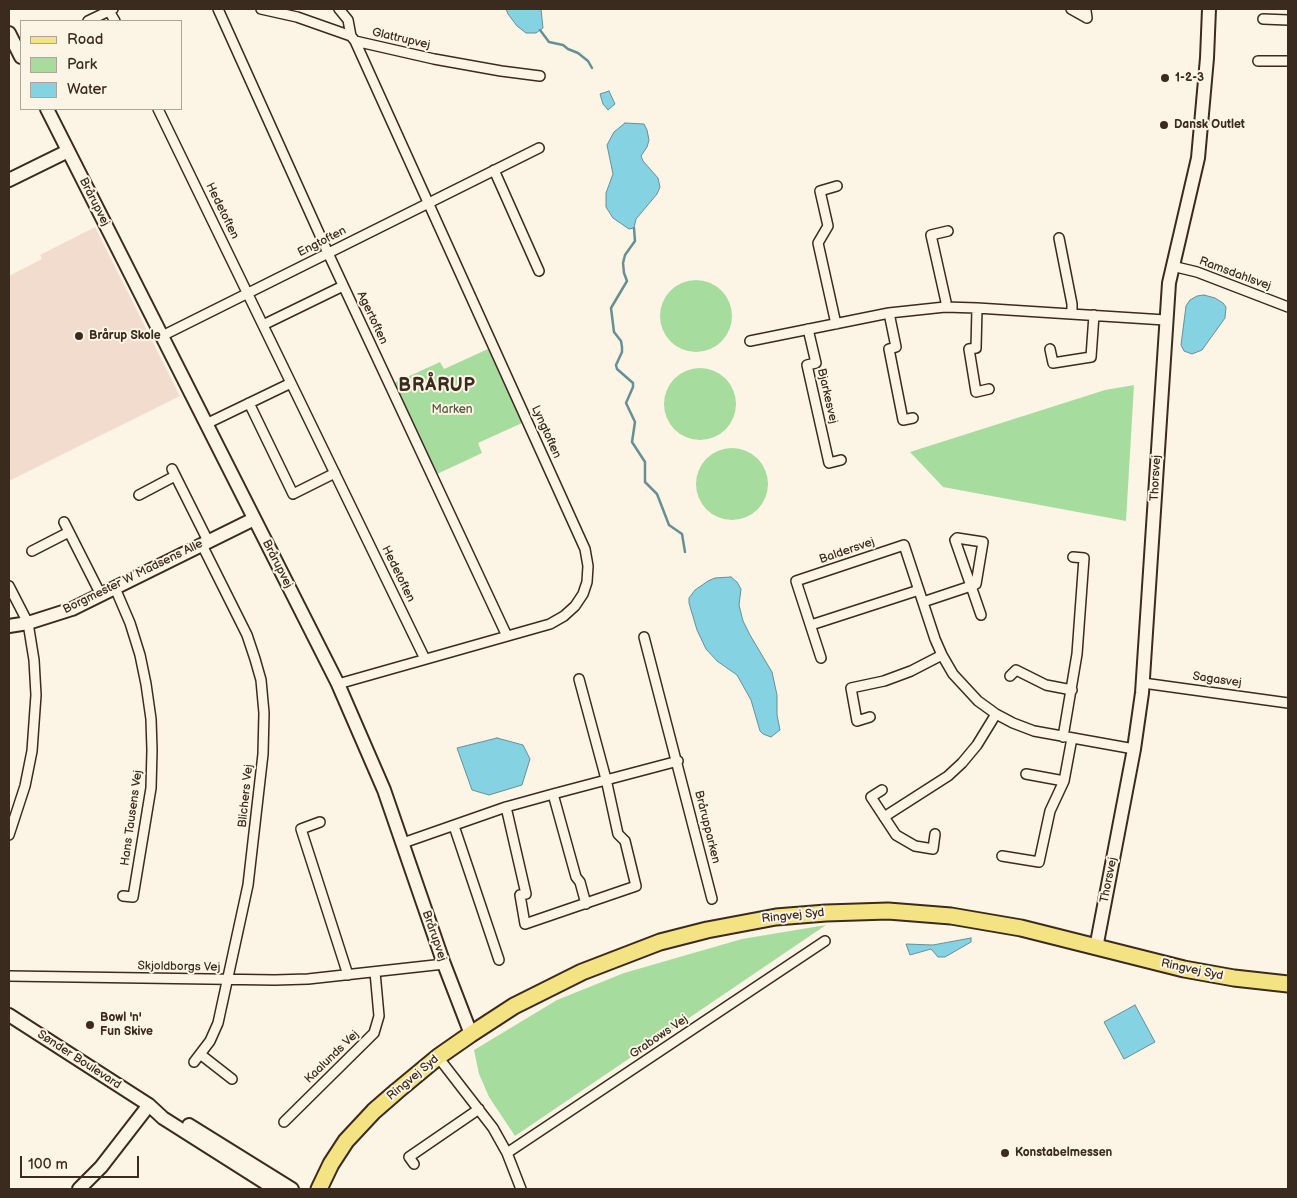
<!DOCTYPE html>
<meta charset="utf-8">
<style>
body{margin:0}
#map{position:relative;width:1297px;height:1198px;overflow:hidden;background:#fcf5e5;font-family:"Balsamiq Sans",sans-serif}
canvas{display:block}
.frame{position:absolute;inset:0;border:10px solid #3b2a1e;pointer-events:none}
.legend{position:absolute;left:20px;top:20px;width:162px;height:90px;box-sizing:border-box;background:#fcf5e5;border:1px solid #afa495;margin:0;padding:6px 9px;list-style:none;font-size:15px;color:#3b2a1e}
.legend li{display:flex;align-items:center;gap:10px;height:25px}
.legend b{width:25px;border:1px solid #afa495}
.scale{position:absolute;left:20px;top:1156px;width:119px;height:22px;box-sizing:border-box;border:2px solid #3b2a1e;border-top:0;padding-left:6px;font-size:15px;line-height:18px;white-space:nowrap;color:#3b2a1e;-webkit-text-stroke:4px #fcf5e5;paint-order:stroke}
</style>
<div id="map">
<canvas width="1297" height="1198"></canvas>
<div class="frame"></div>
<ul class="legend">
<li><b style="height:6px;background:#f4e382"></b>Road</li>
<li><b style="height:14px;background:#a7dc9f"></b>Park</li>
<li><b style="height:14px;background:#84d2e2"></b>Water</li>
</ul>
<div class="scale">100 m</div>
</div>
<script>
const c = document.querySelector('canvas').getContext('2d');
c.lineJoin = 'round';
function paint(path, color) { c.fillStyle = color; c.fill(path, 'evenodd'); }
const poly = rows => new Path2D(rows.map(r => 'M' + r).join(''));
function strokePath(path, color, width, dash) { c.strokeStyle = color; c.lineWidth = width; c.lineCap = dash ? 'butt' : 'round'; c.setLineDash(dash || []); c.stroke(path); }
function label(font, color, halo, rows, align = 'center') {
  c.font = font + ' "Balsamiq Sans",sans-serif'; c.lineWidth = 4; c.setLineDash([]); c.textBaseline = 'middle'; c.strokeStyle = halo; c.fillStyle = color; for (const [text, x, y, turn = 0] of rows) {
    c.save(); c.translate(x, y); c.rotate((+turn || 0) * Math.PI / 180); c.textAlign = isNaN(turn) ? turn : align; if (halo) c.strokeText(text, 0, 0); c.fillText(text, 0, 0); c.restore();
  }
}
const built = poly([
 [95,227,180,396,9,481,9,276,42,259,40,255]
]);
const green = poly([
 '660 316a36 36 0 1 1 72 0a36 36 0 1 1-72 0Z',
 [488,349,522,423,478,443,482,453,437,474,394,383,440,362,444,369],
 '664 404a36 36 0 1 1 72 0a36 36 0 1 1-72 0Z',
 [1134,385,1126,521,943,487,910,452,1105,390],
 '696 484a36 36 0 1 1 72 0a36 36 0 1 1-72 0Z',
 [826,925,515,1136,489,1097,479,1074,474,1050,557,1000,624,973,742,939]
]);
const water = poly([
 [506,9,541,9,543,28,536,33,526,33,517,26,508,14,506,9],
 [609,91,615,104,608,110,603,104,600,94,609,91],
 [625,123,644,124,647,130,649,140,647,147,641,156,643,161,658,178,660,187,657,194,636,219,634,228,629,229,613,218,606,207,606,193,613,174,607,145,614,132,625,123],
 [1204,295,1215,298,1223,303,1226,307,1225,318,1202,350,1192,354,1184,351,1181,345,1186,306,1190,300,1197,296,1204,295],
 [731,577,737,582,741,589,739,605,743,621,750,635,772,672,777,695,777,715,780,730,771,737,763,734,760,731,751,700,737,675,717,661,706,649,697,630,689,603,689,598,695,590,708,581,715,578,731,577],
 [497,738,523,745,530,759,522,785,489,795,472,790,457,748,497,738],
 [971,938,971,942,945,957,938,957,931,949,910,955,906,944,933,945,971,938],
 [1135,1005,1155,1042,1124,1059,1104,1022,1135,1005]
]);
const stream = poly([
 [540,30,549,42,563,45,568,49,578,53,588,61,592,68],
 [634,228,635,241,625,255,623,263,624,273,627,281,611,308,614,332,621,341,622,347,622,352,616,365,617,369,633,383,633,387,626,403,635,422,632,442,645,462,645,482,657,494,669,525,682,534,685,552]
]);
const street = poly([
 [218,9,328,253,507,636],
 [261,9,297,17,351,36,355,41,434,59,501,71,540,76],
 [339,9,348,20,351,36],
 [1071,9,1087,18,1086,11],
 [109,11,115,21],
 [1263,19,1288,20],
 [88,21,113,9],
 [1258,61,1288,61],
 [158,109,425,659],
 [494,170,539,271],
 [1059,238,1072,304,1072,314],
 [1172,266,1197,272,1288,307],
 [945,307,946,302,931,235,948,231],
 [977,308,976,348,969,349,976,392,989,389],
 [889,313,896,347,889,349,903,420,913,418],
 [836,324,818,243,828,226,820,191,837,186],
 [263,325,343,286],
 [808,329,816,363,807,365,829,463,841,460],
 [162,336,539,148],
 [750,341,889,313,945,307,977,308,1165,320],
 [1050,349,1053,363,1091,357,1094,315],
 [249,403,293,494,335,473],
 [206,424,291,383],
 [172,469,208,541],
 [139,495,175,476],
 [64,522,101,595],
 [32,551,69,532],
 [9,586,28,623,34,660,36,695,32,751,25,786,9,835],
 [115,588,130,623,140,655,146,684,151,719,152,750,151,788,133,897,123,896],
 [923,602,971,586,955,540,957,538,983,542,976,584,971,586,981,615],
 [811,625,919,590],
 [644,637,712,899],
 [821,658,796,581,904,545,935,639,942,655,953,674,978,701,996,714,1013,723,1034,731,1134,749],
 [1010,676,1016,670,1046,685,1072,690],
 [1143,683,1288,703],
 [338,684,550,624,564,616,575,606,583,594,587,582,588,566,585,549,355,41],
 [870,717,857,721,851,688,884,681,911,671,942,655],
 [1063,737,1077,654,1084,558,1073,557],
 [1026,774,1064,781],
 [882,790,871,797,896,835,915,846,933,849,935,834],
 [553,794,576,877,580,882,586,904],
 [506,807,526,894,520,895,525,924,636,886,625,841,618,834,606,779,579,679],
 [884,817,948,776,962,763,977,745,996,714],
 [320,822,301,829,348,975],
 [454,826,499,960],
 [403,843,506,807,553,794,678,761],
 [1002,856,1039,862,1050,811,1064,781,1072,738],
 [9,976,275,980,308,979,444,964],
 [200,1054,232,1079],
 [438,1057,493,1128,507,1153,521,1189],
 [194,1062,210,1041,218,1023,248,885,263,754,264,713,261,680,255,659,247,635,202,545],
 [284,1122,374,1033,379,1016,375,972],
 [507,1153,825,941],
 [414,1164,409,1157,479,1109]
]);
const secondary = poly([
 [9,33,21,57],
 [47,109,338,684,384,790,444,964,471,1034],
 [9,180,68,151],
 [9,626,28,623,72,609,254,519],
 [1096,948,1134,749,1142,693,1169,283,1198,158,1207,58,1209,9],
 [9,1015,149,1105,163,1118,275,1189],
 [189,1125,292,1189],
 [79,1189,101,1167,149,1105]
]);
const primary = poly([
 [319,1189,331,1164,346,1141,374,1111,397,1091,438,1057,471,1034,514,1006,582,972,660,942,707,930,776,917,826,913,888,911,951,916,1021,928,1184,969,1234,978,1288,984]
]);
const markers = [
 [1165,78,5,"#3b2a1e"],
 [1164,125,5,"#3b2a1e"],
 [79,336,5,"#3b2a1e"],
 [90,1025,5,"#3b2a1e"],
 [1005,1153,5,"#3b2a1e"]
];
const streetNames = [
 ["Glattrupvej",401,39,13],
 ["Brårupvej",94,202,63],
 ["Hedetoften",222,211,64],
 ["Engtoften",322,242,-27],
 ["Ramsdahlsvej",1235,274,20],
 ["Agertoften",372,318,65],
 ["Bjarkesvej",827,396,77],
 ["Lyngtoften",546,432,66],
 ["Thorsvej",1156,478,-87],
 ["Baldersvej",847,551,-19],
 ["Brårupvej",277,564,63],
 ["Hedetoften",398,574,64],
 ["Borgmester W Madsens Alle",133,577,-26],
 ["Sagasvej",1217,680,8],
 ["Blichers Vej",246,796,-84],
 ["Hans Tausens Vej",132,818,-82],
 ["Brårupparken",707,827,76],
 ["Thorsvej",1109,880,-79],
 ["Ringvej Syd",793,916,-6],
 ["Brårupvej",434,936,71],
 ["Skjoldborgs Vej",179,967,1],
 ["Ringvej Syd",1192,970,12],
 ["Grabows Vej",659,1037,-34],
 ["Kaalunds Vej",332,1057,-44],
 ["Sønder Boulevard",79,1060,33],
 ["Ringvej Syd",413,1078,-40]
];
const poiNames = [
 ["1-2-3",1175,78],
 ["Dansk Outlet",1174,125],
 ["Brårup Skole",89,336],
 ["Bowl 'n'",100,1018],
 ["Fun Skive",100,1032],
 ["Konstabelmessen",1015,1153]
];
const parkNames = [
 ["Marken",452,410]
];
const districtNames = [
 ["BRÅRUP",437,386]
];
paint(built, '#f2dcce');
paint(green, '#a7dc9f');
paint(water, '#84d2e2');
strokePath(water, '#678f94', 1);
strokePath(stream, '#678f94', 2.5);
strokePath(street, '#3b2a1e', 12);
strokePath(secondary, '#3b2a1e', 16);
strokePath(primary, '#3b2a1e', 19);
strokePath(street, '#fcf5e5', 9);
strokePath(secondary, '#fcf5e5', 12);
strokePath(primary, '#f4e382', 15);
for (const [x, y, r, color] of markers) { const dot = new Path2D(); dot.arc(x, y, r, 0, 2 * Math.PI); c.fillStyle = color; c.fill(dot); strokePath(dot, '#fcf5e5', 2); }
label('12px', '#3b2a1e', '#fcf5e5', streetNames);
label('bold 12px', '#3b2a1e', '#fcf5e5', poiNames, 'left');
label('12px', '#56563e', '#fcf5e5', parkNames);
c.letterSpacing = '1px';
label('bold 18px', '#3b2a1e', '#fcf5e5', districtNames);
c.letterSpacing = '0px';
</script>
